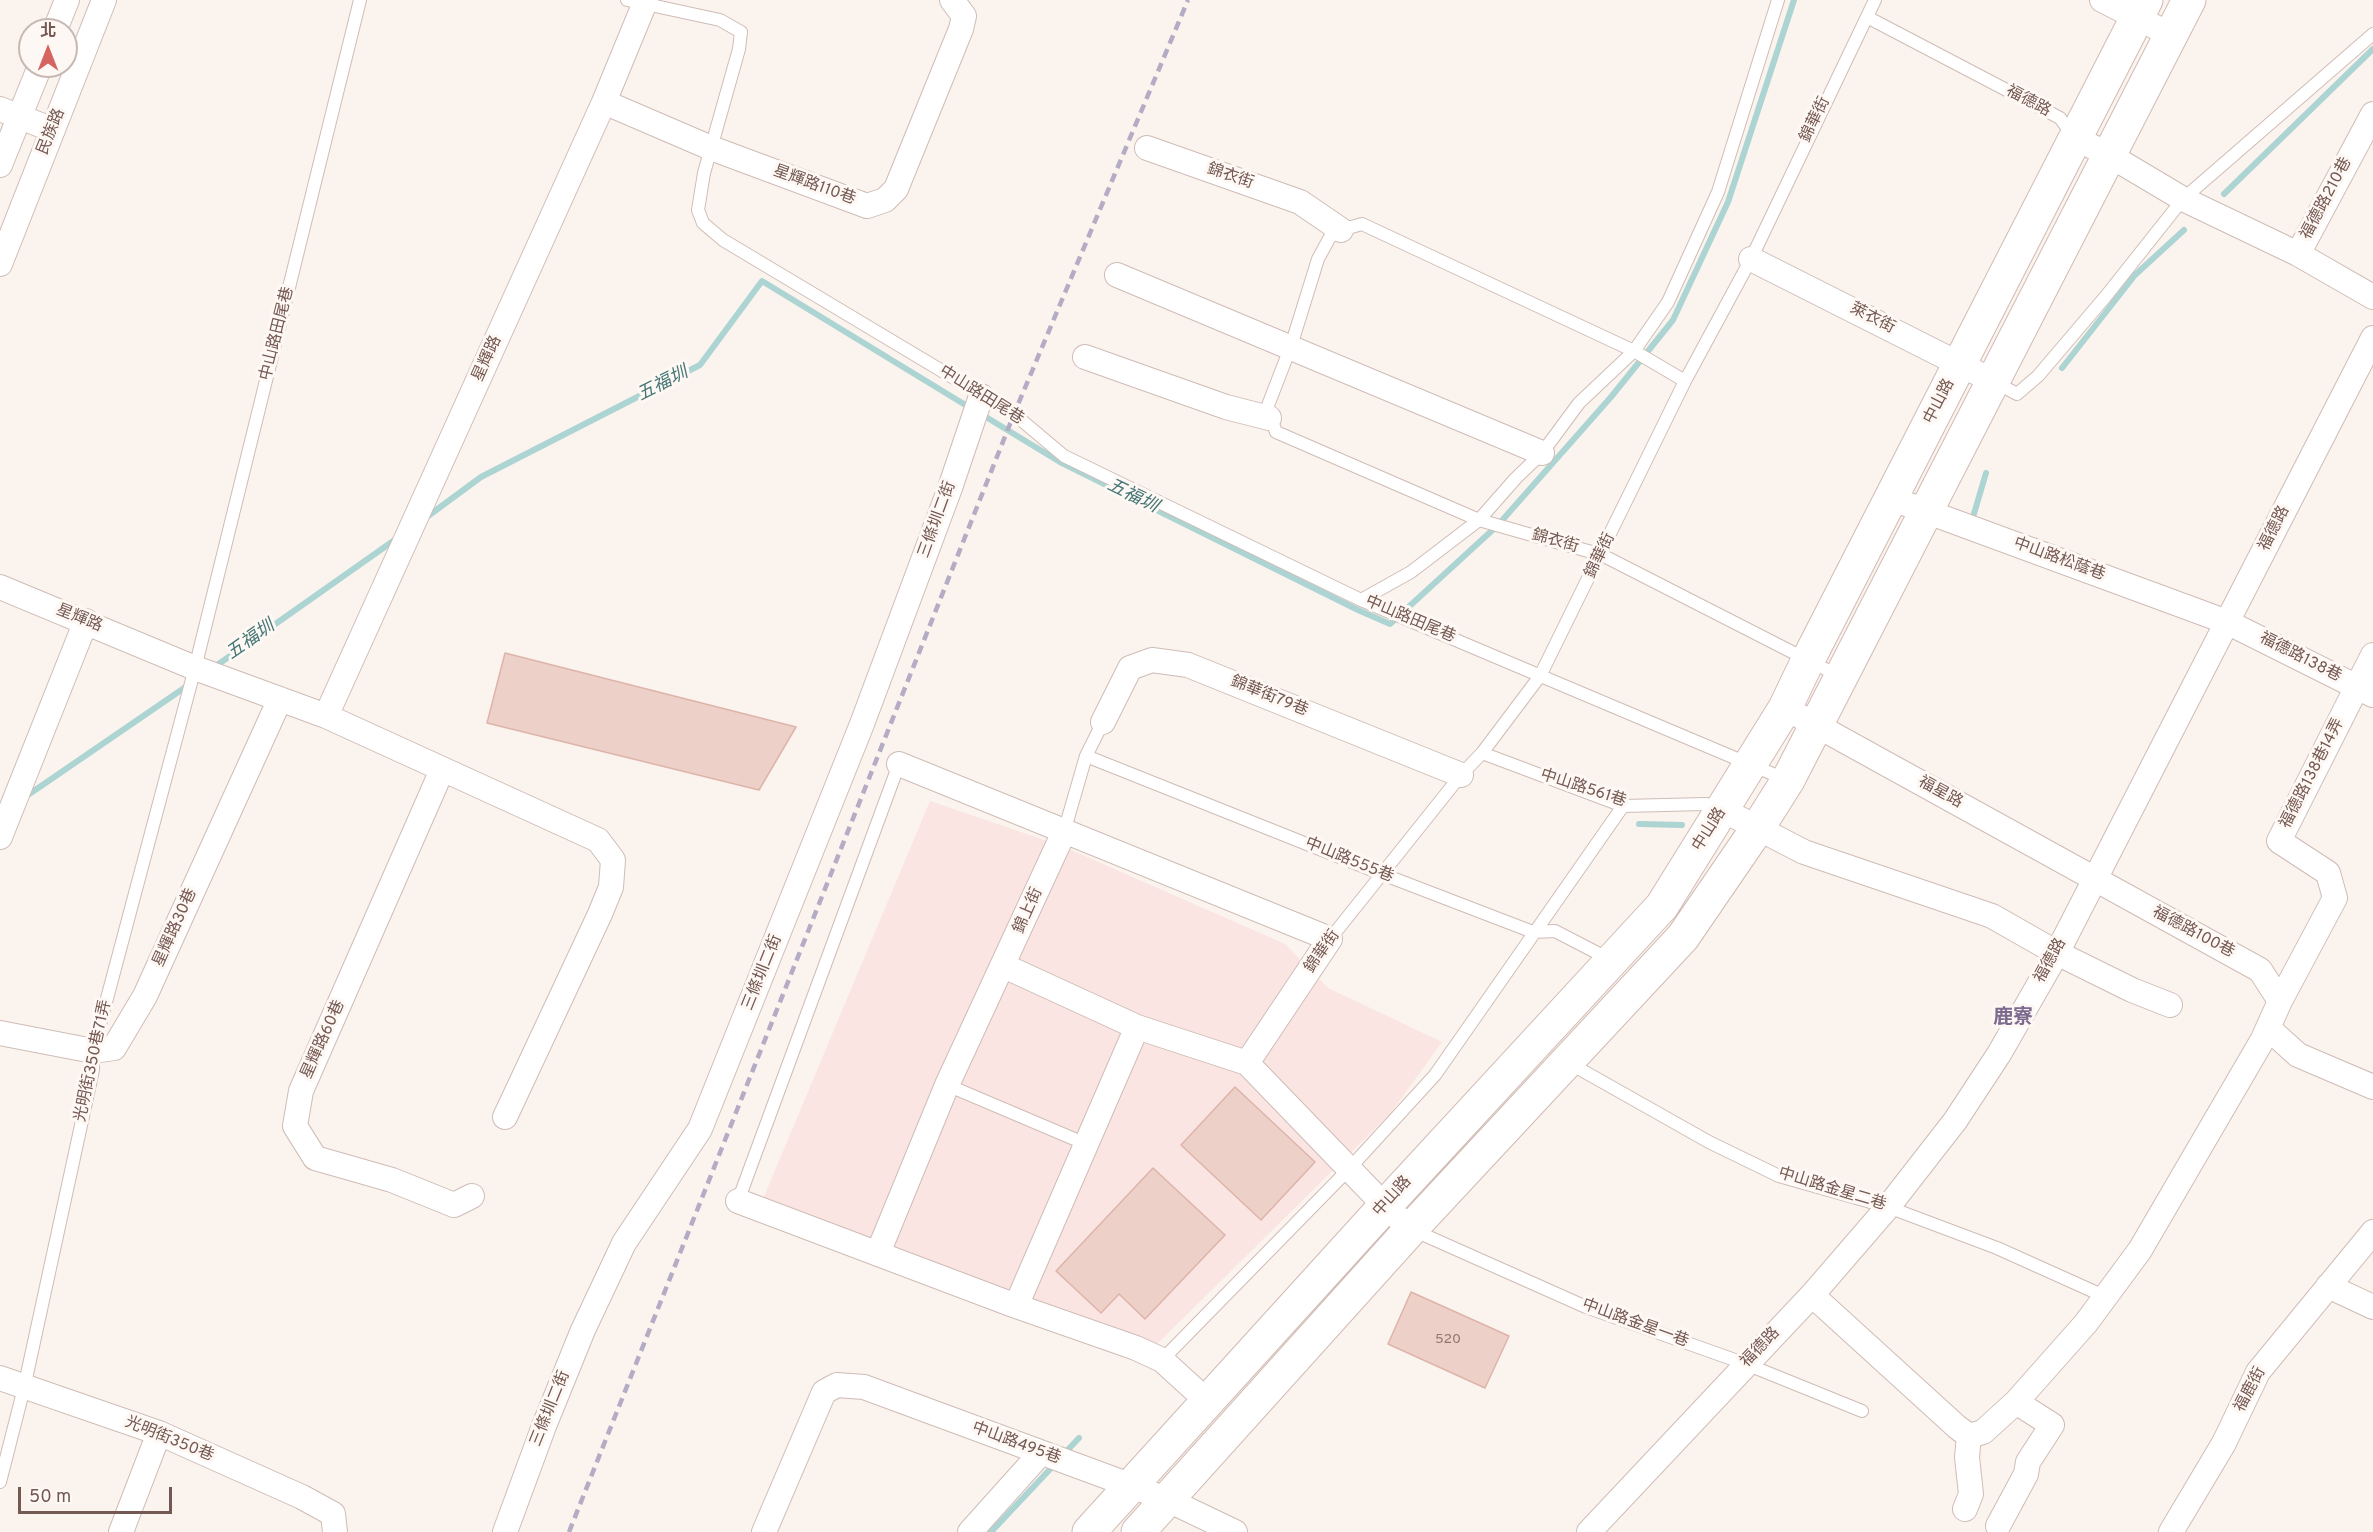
<!DOCTYPE html>
<html>
<head>
<meta charset="utf-8">
<style>
  body { margin:0 }
  #map { position:relative; width:2373px; height:1532px; overflow:hidden; background:#fbf3ed; font-family:Overpass,"Noto Sans TC",sans-serif }
  canvas { display:block }
  .north { position:absolute; left:18px; top:18px; width:60px; height:60px; box-sizing:border-box; background:#fef8f4; border:2px solid #c7b8b3; border-radius:50%; rotate:0deg; font-size:16px; font-weight:700; line-height:24px; text-align:center; color:#745852 }
  .north::after { content:''; display:block; margin:auto; width:21px; height:27px; background:#d66562; clip-path:polygon(50% 0,100% 100%,50% 72%,0 100%) }
  .scale { position:absolute; left:18px; top:1487px; width:154px; height:27px; box-sizing:border-box; border:3px solid #745852; border-top:0; padding-left:8px; font-size:18px; line-height:21px; white-space:nowrap; color:#745852; -webkit-text-stroke:4px #fef8f4; paint-order:stroke }
</style>
</head>
<body>
<div id="map">
<canvas width="2373" height="1532"></canvas>
<div class="north">北</div>
<div class="scale">50 m</div>
</div>
<script>
const context = document.querySelector('canvas').getContext('2d');
context.lineJoin = 'round';
function paint(path, color) { context.fillStyle = color; context.fill(path, 'evenodd'); }
const shape = rows => new Path2D(rows.map(r => 'M' + r).join(''));
function stroke(path, color, width, dash) { context.strokeStyle = color; context.lineWidth = width; context.lineCap = dash ? 'butt' : 'round'; context.setLineDash(dash || []); context.stroke(path); }
function write(font, color, halo, rows, align = 'center') {
  context.font = font + ' Overpass,"Noto Sans TC",sans-serif'; context.lineWidth = 6; context.setLineDash([]); context.textBaseline = 'middle'; context.strokeStyle = halo; context.fillStyle = color; for (const [text, x, y, turn = 0] of rows) {
    context.save(); context.translate(x, y); context.rotate((+turn || 0) * Math.PI / 180); context.textAlign = isNaN(turn) ? turn : align; if (halo) context.strokeText(text, 0, 0); context.fillText(text, 0, 0); context.restore();
  }
}
paint(shape([
  [930,801,1062,846,1285,944,1328,988,1442,1042,1390,1114,1156,1345,763,1199]
]), '#fae5e3');
stroke(shape([
  [2224,194,2373,49],
  [2062,368,2135,275,2184,230],
  [981,414,1060,462,1358,610,1390,624,1498,525,1611,397,1673,320,1728,202,1794,0],
  [1973,517,1986,473],
  [424,519,481,477,700,365,762,281,972,409],
  [213,668,396,539],
  [25,797,190,684],
  [1639,824,1682,825],
  [1063,1455,1079,1438],
  [991,1532,1054,1465]
]), '#abd4d2', 6);
const building = shape([
  [505,653,796,727,759,790,487,723,505,653],
  [1235,1087,1315,1162,1261,1220,1181,1145,1235,1087],
  [1153,1168,1225,1235,1145,1319,1119,1294,1101,1313,1056,1271,1153,1168],
  [1411,1292,1509,1336,1485,1388,1388,1344,1411,1292]
]);
paint(building, '#edd0c8');
stroke(building, '#deb4aa', 1.5);
const lane = shape([
  [627,0,720,20,741,32,739,49,704,173,698,210,703,223,723,240,1014,414,1064,456,1361,600,1787,780],
  [1867,17,2060,118,2074,137],
  [1685,381,1634,351,1362,224,1341,230,1330,237,1318,259,1291,346,1267,408,1276,432,1479,520,1602,555,1839,676],
  [1993,381,2017,394,2038,376,2106,296,2183,199,2373,34],
  [1361,600,1411,572,1479,520,1516,478,1542,453,1579,403,1634,351,1668,302,1718,192,1778,0],
  [1482,753,1623,806,1706,804,1719,808],
  [1086,756,1382,874,1533,932,1555,931,1609,959],
  [1064,832,1086,756,1103,722],
  [1330,939,1461,775,1482,753,1540,676,1685,381,1751,259,1875,0],
  [1569,1063,1709,1142,1779,1176,1888,1207,1997,1248,2106,1297],
  [947,1085,1086,1144],
  [738,1201,899,764],
  [1413,1230,1586,1307,1746,1364,1862,1411],
  [1162,1360,1349,1169,1435,1075,1623,806],
  [0,1482,24,1388,93,1070,93,1051,195,668,360,0]
]);
const street = shape([
  [2102,0,2171,35],
  [55,30,67,0],
  [604,102,711,148,867,206,885,200,896,189,961,29,964,16,952,0],
  [0,109,53,130],
  [2075,138,2109,155,2183,199,2298,254,2373,297],
  [1147,148,1300,202,1341,230],
  [0,165,40,66],
  [2298,254,2373,114],
  [1751,259,1993,381],
  [0,264,104,0],
  [1117,275,1542,453],
  [1085,357,1226,407,1269,418],
  [1890,498,2227,622,2373,695],
  [0,587,195,668,326,716,604,102,646,0],
  [1785,708,2260,970,2280,1001],
  [326,716,598,840,613,860,611,887,600,914,505,1117],
  [1103,722,1130,668,1152,660,1188,665,1461,775],
  [899,764,1330,939,1247,1063],
  [442,770,301,1091,295,1126,315,1158,392,1180,454,1205,472,1196],
  [1723,810,1804,852,1992,916,2057,953,2132,990,2170,1005],
  [0,837,86,621],
  [1004,966,1137,1027,1247,1063,1385,1206,1411,1229],
  [2268,1028,2298,1055,2373,1087],
  [0,1033,93,1051,114,1048,145,996,280,699],
  [738,1201,1016,1306,1136,1348,1162,1360,1208,1402],
  [878,1253,947,1085,1064,832],
  [2328,1286,2373,1307],
  [1812,1295,1957,1427,1969,1436,1983,1432,2016,1402,2086,1323,2140,1250,2263,1039,2280,1001,2335,898,2328,873,2279,841,2373,655],
  [1016,1306,1137,1027],
  [0,1378,159,1433,302,1497,333,1514,335,1532],
  [1965,1509,1971,1494,1967,1457,1969,1436],
  [1998,1526,2026,1474,2028,1462,2052,1425,2016,1402],
  [121,1532,159,1433],
  [505,1532,544,1426,583,1330,624,1243,700,1129,862,724,950,488,981,396],
  [764,1532,824,1392,837,1385,864,1387,1132,1486,1168,1500,1235,1532],
  [970,1532,1040,1454],
  [1589,1532,1812,1295,1888,1207,1955,1121,1999,1054,2057,953,2373,338],
  [2171,1532,2224,1443,2258,1372,2373,1232]
]);
const secondary = shape([
  [1089,1532,1385,1206,1662,906,1785,708,1808,660,2146,0],
  [1138,1532,1411,1229,1683,937,1759,826,1788,780,2189,0]
]);
stroke(lane, '#cfbcb6', 14);
stroke(street, '#cfbcb6', 26);
stroke(secondary, '#d1bbb4', 35);
stroke(lane, '#fff', 12);
stroke(street, '#fff', 24);
stroke(secondary, '#fff', 33);
stroke(shape([
  [569,1532,1014,414,1188,0]
]), '#b4abc5', 4.5, [9, 6]);
write('14px', '#927670', null, [
  ["520",1448,1340]
]);
write('16px', '#745852', '#fef8f4', [
  ["福德路",2028,102,28],
  ["錦華街",1816,120,-64],
  ["民族路",52,132,-68],
  ["錦衣街",1230,177,19],
  ["星輝路110巷",814,186,20],
  ["福德路210巷",2327,199,-62],
  ["萊衣街",1872,319,27],
  ["中山路田尾巷",278,334,-76],
  ["星輝路",488,359,-66],
  ["中山路田尾巷",981,396,32],
  ["中山路",1940,402,-63],
  ["三條圳二街",938,520,-70],
  ["福德路",2275,529,-63],
  ["錦衣街",1555,542,16],
  ["錦華街",1601,556,-64],
  ["中山路松蔭巷",2059,560,20],
  ["星輝路",79,619,22],
  ["中山路田尾巷",1410,620,23],
  ["福德路138巷",2300,658,27],
  ["錦華街79巷",1269,697,22],
  ["福德路138巷14弄",2313,774,-63],
  ["中山路561巷",1583,789,18],
  ["福星路",1940,793,29],
  ["中山路",1710,830,-58],
  ["中山路555巷",1349,861,22],
  ["錦上街",1029,911,-66],
  ["星輝路30巷",176,928,-66],
  ["福德路100巷",2193,933,28],
  ["錦華街",1323,952,-55],
  ["福德路",2051,961,-61],
  ["三條圳二街",763,973,-68],
  ["星輝路60巷",324,1040,-66],
  ["光明街350巷71弄",94,1061,-78],
  ["中山路金星二巷",1832,1190,17],
  ["中山路",1393,1197,-48],
  ["中山路金星一巷",1635,1324,20],
  ["福德路",1761,1348,-46],
  ["福鹿街",2251,1390,-62],
  ["三條圳二街",551,1409,-68],
  ["光明街350巷",169,1440,22],
  ["中山路495巷",1016,1444,20]
]);
write('italic 18px', '#467776', '#fef8f4', [
  ["五福圳",663,385,-27],
  ["五福圳",1132,497,26],
  ["五福圳",251,641,-35]
]);
write('bold 20px', '#7c6a8f', '#fef8f4', [
  ["鹿寮",2013,1019]
]);
</script>
</body>
</html>
